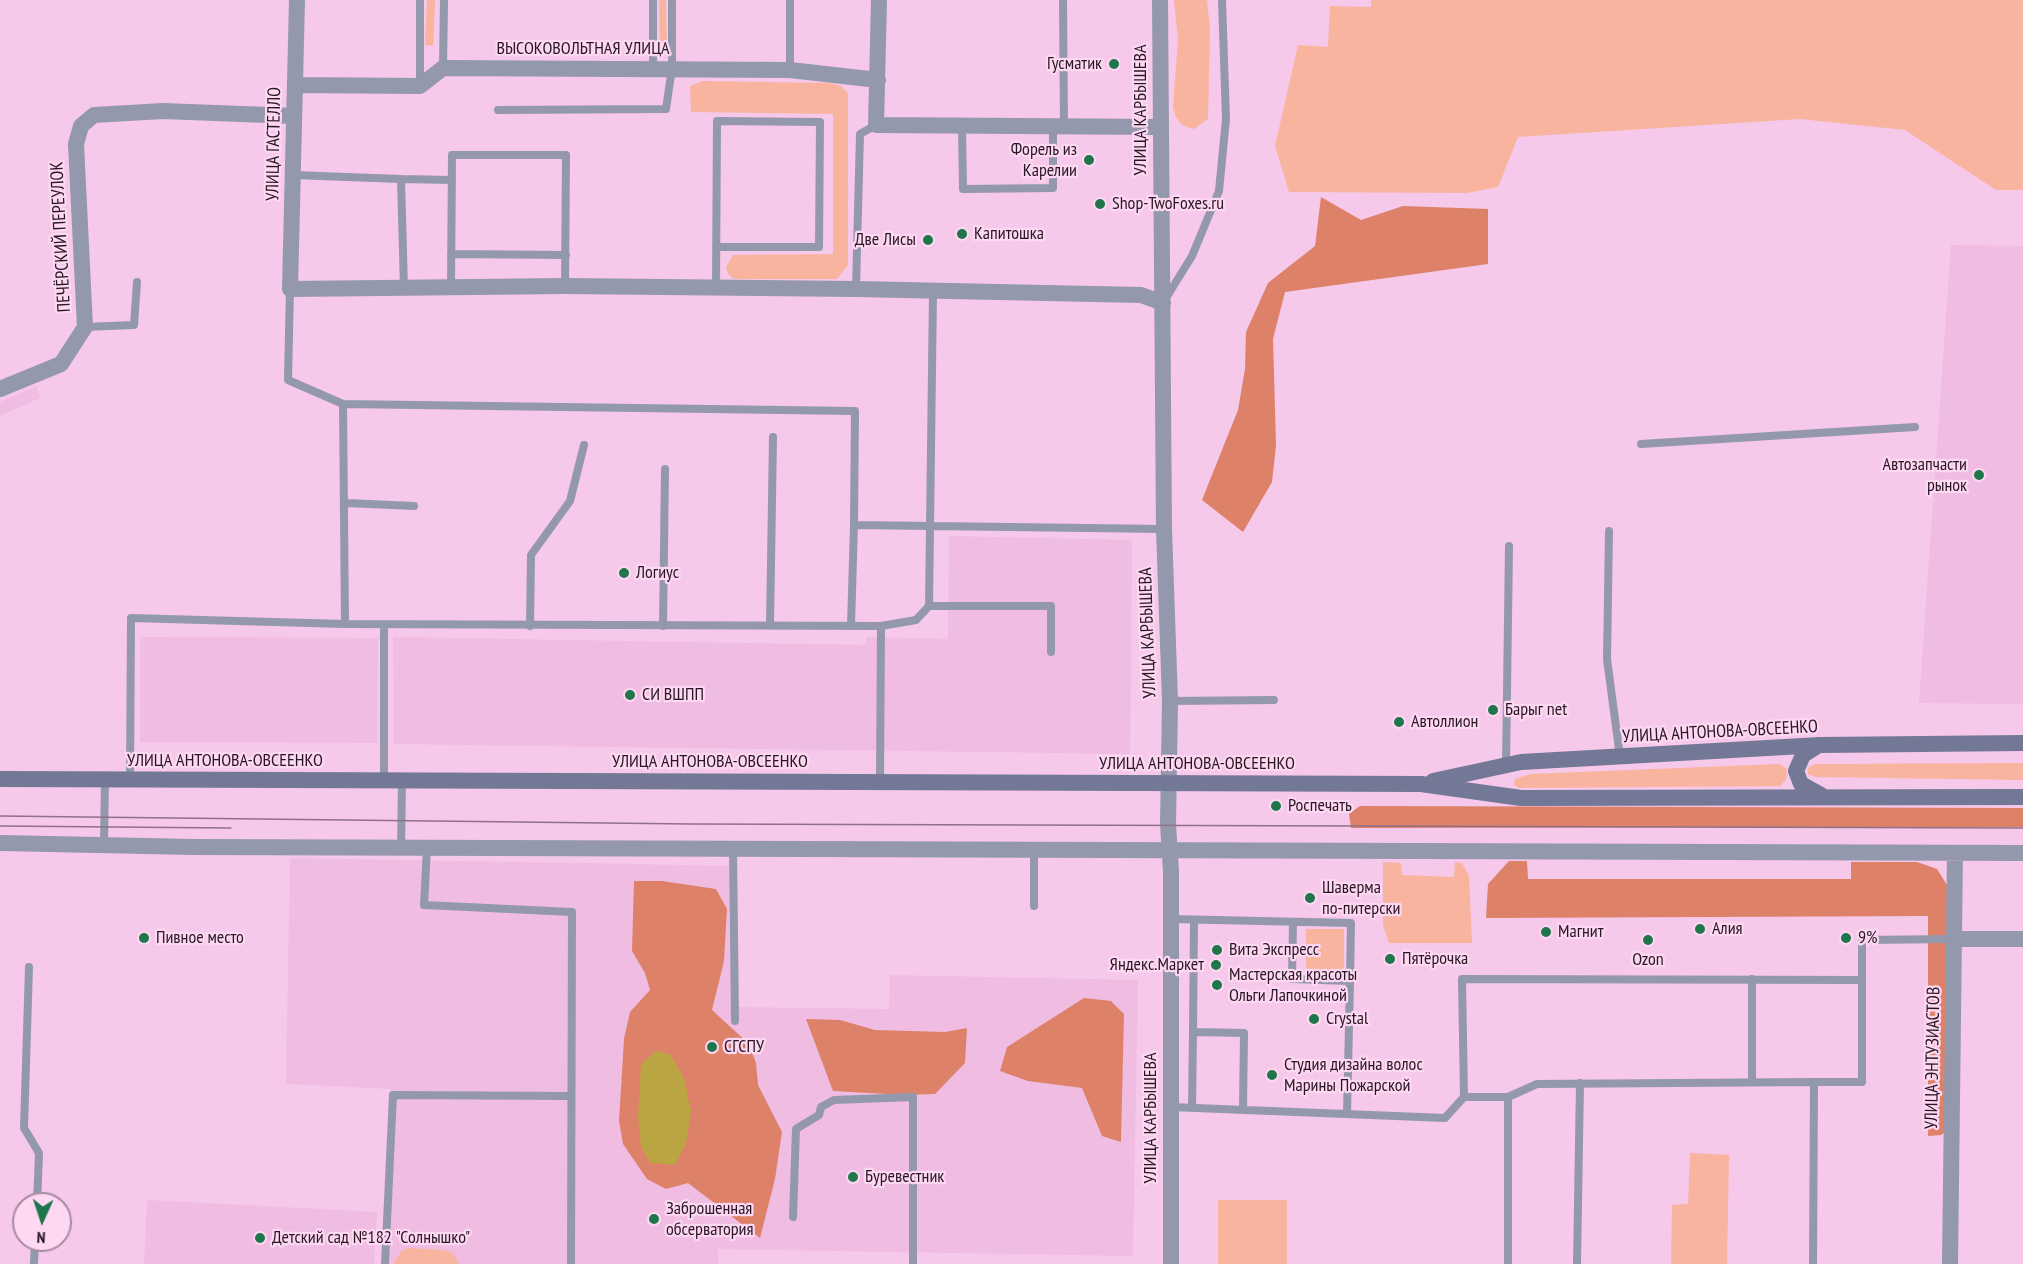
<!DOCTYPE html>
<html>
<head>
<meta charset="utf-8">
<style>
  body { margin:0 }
  #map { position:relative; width:2023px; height:1264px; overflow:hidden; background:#f6c8e9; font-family:"PT Sans Narrow",sans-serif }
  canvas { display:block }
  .north { position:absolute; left:12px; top:1192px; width:60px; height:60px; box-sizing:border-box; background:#fed8f3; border:2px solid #a88ba0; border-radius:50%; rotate:183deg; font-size:16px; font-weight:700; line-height:24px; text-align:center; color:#271723 }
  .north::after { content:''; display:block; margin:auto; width:21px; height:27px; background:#1f764a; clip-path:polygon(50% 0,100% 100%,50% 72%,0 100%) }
</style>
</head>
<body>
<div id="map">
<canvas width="2023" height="1264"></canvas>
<div class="north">N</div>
</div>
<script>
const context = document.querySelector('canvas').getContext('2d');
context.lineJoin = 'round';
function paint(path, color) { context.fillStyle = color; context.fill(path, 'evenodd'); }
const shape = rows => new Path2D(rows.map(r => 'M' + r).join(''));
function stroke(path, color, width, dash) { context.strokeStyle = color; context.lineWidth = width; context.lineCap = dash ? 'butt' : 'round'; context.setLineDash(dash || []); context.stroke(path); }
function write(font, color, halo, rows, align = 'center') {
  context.font = font + ' "PT Sans Narrow",sans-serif'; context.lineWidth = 4.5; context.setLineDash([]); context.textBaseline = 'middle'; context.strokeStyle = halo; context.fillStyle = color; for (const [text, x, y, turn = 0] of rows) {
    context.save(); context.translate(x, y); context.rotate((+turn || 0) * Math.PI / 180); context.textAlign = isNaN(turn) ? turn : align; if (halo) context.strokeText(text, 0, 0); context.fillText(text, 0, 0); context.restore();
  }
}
paint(shape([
  [1951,245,2023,246,2023,704,1919,703],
  [36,386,40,398,0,416,0,402],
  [949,536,1132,540,1130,754,394,744,393,637,866,645,866,637,948,639],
  [140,637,378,638,377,743,140,742],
  [290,858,737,866,735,1007,889,1009,890,975,1138,980,1133,1256,718,1249,718,1264,382,1264,391,1089,286,1084],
  [147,1200,377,1212,374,1264,144,1264]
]), '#f1bce2');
paint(shape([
  [427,0,435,0,433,46,425,45],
  [659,0,666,0,667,51,660,51],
  [1174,0,1207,0,1210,29,1208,119,1194,129,1182,125,1176,117,1173,107,1178,39],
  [1371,0,2023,0,2023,190,1996,190,1905,130,1800,119,1518,137,1498,187,1467,193,1289,192,1275,146,1298,45,1328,47,1330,6,1371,7],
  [703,81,830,83,841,86,848,93,848,265,837,279,734,279,728,274,726,267,733,255,833,254,833,114,691,112,690,86],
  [2023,763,2023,780,1816,777,1808,774,1808,768,1815,764],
  [1779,764,1787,769,1786,780,1780,786,1519,788,1514,785,1515,779,1530,774],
  [1383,862,1401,863,1402,875,1454,877,1455,862,1462,863,1469,876,1472,943,1389,943,1383,925],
  [1306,929,1344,929,1344,971,1306,971],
  [1690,1153,1729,1155,1727,1264,1671,1264,1672,1205,1688,1204],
  [1287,1200,1287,1264,1218,1264,1218,1200],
  [410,1248,443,1250,453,1253,459,1264,393,1264,402,1250]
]), '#f9b4a0');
paint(shape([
  [1321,197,1361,220,1403,206,1488,209,1488,264,1285,292,1273,339,1276,445,1272,482,1243,532,1202,500,1238,410,1245,369,1246,332,1268,283,1315,246],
  [1360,806,2023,808,2023,827,1351,828,1349,814],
  [1509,861,1527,861,1528,879,1851,879,1851,862,1917,862,1937,869,1947,885,1946,1131,1941,1135,1928,1136,1928,916,1486,918,1488,884],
  [634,881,662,881,716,889,727,909,724,961,712,1010,749,1044,756,1063,758,1085,782,1132,775,1179,760,1238,688,1183,666,1189,647,1179,623,1144,619,1121,624,1039,630,1012,650,990,645,973,632,951],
  [1084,998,1111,1001,1124,1014,1121,1142,1102,1136,1082,1088,1028,1081,1000,1071,1007,1047],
  [806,1019,840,1020,875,1030,945,1032,967,1028,965,1063,935,1094,904,1095,833,1091]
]), '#dd8168');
paint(shape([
  [656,1051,670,1054,684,1078,691,1111,686,1144,675,1165,650,1163,641,1147,638,1117,641,1064]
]), '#bba542');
stroke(shape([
  [790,0,790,70],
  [1063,0,1064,127],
  [443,68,444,0],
  [653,69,653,0],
  [420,86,420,0],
  [498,110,666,109,672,68,672,0],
  [962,126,963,189,1053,188,1053,127],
  [293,175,401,179,404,288],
  [401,179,452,180],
  [451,254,566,255],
  [716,287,717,121,820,122,819,247,716,247],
  [451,288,452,155,566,155,565,286],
  [290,289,288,380,343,404,345,624,881,626,880,782],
  [856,289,860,134,876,125],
  [1166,298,1192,256,1219,191,1226,119,1222,0],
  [85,327,134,325,137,282],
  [343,404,855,411,854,525,1164,529],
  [1641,444,1915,427],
  [346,503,414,506],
  [1609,531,1607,659,1620,757],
  [929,606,1051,606,1051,652],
  [384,625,384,781],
  [770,625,773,437],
  [530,626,531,555,570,501,584,445],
  [663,626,665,469],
  [851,626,854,525],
  [881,626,916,620,929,606,933,291],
  [1170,701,1274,700],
  [1506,765,1509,546],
  [130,780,131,618,345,624],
  [104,846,105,779],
  [401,848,402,782],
  [427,848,424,905,572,912,571,1264],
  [733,848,735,1021],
  [1034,906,1034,849],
  [1171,919,1351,923,1350,981,1292,979,1293,922],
  [29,967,24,1128,39,1153,37,1204],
  [1193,1032,1194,920],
  [1752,1082,1752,979],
  [1508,1097,1537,1084,1814,1082],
  [1171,1107,1445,1118,1464,1097],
  [1192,1108,1193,1032,1244,1033,1243,1109],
  [1347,1114,1350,981],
  [793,1217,796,1129,819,1115,821,1107,834,1100,913,1097,913,1264],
  [34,1264,35,1240],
  [385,1264,393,1095,571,1096],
  [1508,1264,1508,1097,1464,1097,1462,979,1862,980],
  [1577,1264,1580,1083],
  [1813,1264,1814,1082,1862,1082,1862,940,1954,939]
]), '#9398ac', 8);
stroke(shape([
  [297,0,290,289,565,286,856,289,1141,295,1163,303],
  [879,0,876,125,1160,127],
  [1160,0,1164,529,1170,701,1168,824,1171,872,1171,1264],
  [295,85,420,86,443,68,790,70,878,80],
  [0,389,61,364,85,327,76,144,81,126,94,115,163,111,294,116],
  [0,843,194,847,2023,853],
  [1954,939,2023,939],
  [1950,1264,1955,853]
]), '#9398ac', 16);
stroke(shape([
  [1819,745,1803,755,1796,771,1801,784,1821,795],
  [0,779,1421,784,1521,798,2023,797],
  [1433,781,1521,762,1820,745,2023,743]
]), '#737896', 16);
stroke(shape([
  [0,816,691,824,2023,828],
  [0,826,231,828]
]), '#907187', 1.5);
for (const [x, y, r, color] of [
  [1114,64,6,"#1f764a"],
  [1089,160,6,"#1f764a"],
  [1100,204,6,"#1f764a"],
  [962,234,6,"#1f764a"],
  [928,240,6,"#1f764a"],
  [1979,475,6,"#1f764a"],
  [624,573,6,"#1f764a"],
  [630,695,6,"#1f764a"],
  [1493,710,6,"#1f764a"],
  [1399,722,6,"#1f764a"],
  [1276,806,6,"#1f764a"],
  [1310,898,6,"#1f764a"],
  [1700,929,6,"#1f764a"],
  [1546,932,6,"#1f764a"],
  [144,938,6,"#1f764a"],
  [1846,938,6,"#1f764a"],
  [1648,940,6,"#1f764a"],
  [1217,950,6,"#1f764a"],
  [1390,959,6,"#1f764a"],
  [1216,965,6,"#1f764a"],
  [1217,985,6,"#1f764a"],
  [1314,1019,6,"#1f764a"],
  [712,1047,6,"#1f764a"],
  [1272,1075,6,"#1f764a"],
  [853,1177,6,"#1f764a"],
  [654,1219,6,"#1f764a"],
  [260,1238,6,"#1f764a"]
]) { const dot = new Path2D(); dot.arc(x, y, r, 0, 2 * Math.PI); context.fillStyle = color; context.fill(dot); stroke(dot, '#fed8f3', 2); }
write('18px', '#271723', '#fed8f3', [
  ["ВЫСОКОВОЛЬТНАЯ УЛИЦА",583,49],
  ["УЛИЦА КАРБЫШЕВА",1141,110,-90],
  ["УЛИЦА ГАСТЕЛЛО",274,144,-89],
  ["ПЕЧЁРСКИЙ ПЕРЕУЛОК",61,237,-93],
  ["УЛИЦА КАРБЫШЕВА",1148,633,-92],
  ["УЛИЦА АНТОНОВА-ОВСЕЕНКО",1720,732,-3],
  ["УЛИЦА АНТОНОВА-ОВСЕЕНКО",225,761],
  ["УЛИЦА АНТОНОВА-ОВСЕЕНКО",710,762],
  ["УЛИЦА АНТОНОВА-ОВСЕЕНКО",1197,764],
  ["УЛИЦА ЭНТУЗИАСТОВ",1933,1058,-89],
  ["УЛИЦА КАРБЫШЕВА",1151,1118,-90]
]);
write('18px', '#271723', '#fed8f3', [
  ["Гусматик",1102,64,"right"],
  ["Форель из",1077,150,"right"],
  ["Карелии",1077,171,"right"],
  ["Shop-TwoFoxes.ru",1112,204],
  ["Капитошка",974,234],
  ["Две Лисы",916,240,"right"],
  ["Автозапчасти",1967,465,"right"],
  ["рынок",1967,486,"right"],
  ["Логиус",636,573],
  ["СИ ВШПП",642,695],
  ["Барыг net",1505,710],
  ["Автоллион",1411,722],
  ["Роспечать",1288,806],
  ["Шаверма",1322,888],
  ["по-питерски",1322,909],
  ["Алия",1712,929],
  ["Магнит",1558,932],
  ["Пивное место",156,938],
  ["9%",1858,938],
  ["Вита Экспресс",1229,950],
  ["Пятёрочка",1402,959],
  ["Ozon",1648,960,"center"],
  ["Яндекс.Маркет",1204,965,"right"],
  ["Мастерская красоты",1229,975],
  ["Ольги Лапочкиной",1229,996],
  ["Crystal",1326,1019],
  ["СГСПУ",724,1047],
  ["Студия дизайна волос",1284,1065],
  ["Марины Пожарской",1284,1086],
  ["Буревестник",865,1177],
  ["Заброшенная",666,1209],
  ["обсерватория",666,1230],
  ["Детский сад №182 \"Солнышко\"",272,1238]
], 'left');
</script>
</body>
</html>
